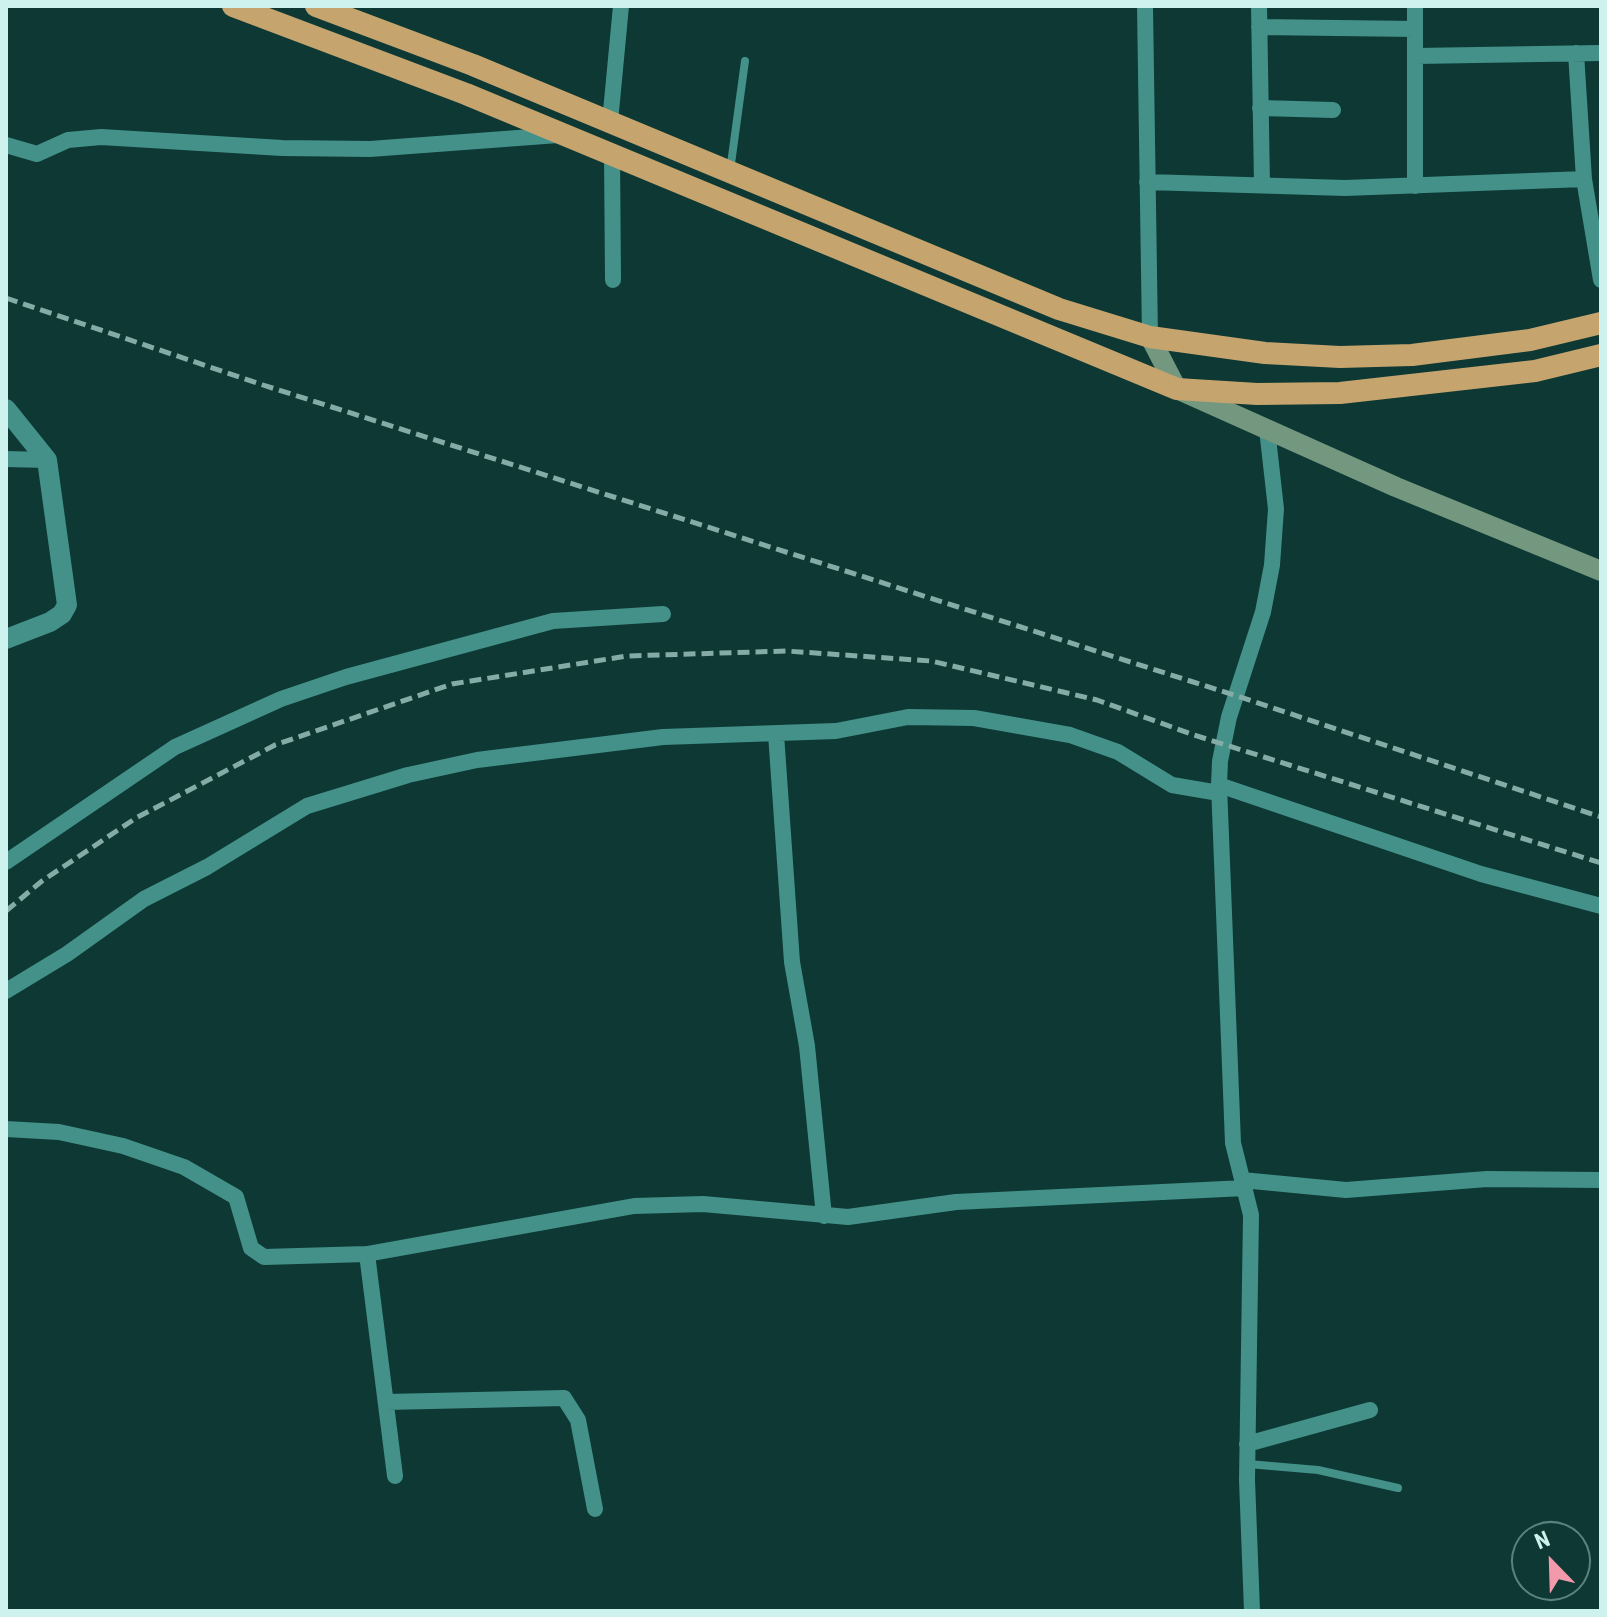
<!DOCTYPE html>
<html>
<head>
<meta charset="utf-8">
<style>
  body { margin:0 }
  #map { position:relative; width:1607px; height:1617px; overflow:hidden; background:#0d3834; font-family:"Roboto Condensed",sans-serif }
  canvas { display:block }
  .frame { position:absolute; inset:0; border:8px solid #cef2ed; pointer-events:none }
  .north { position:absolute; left:1511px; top:1521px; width:80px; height:80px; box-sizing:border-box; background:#0d3834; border:2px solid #5a827e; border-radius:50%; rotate:337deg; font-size:22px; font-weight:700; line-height:32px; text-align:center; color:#cef2ed }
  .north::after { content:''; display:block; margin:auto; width:28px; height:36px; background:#f29aac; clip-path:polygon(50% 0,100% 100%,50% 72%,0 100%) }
</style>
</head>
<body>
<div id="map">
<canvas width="1607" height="1617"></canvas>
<div class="frame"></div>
<div class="north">N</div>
</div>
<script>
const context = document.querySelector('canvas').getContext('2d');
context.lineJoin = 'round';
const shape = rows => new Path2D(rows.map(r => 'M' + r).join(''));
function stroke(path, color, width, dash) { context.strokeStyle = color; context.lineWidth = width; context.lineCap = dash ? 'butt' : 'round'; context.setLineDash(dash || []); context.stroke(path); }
stroke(shape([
  [730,171,745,61],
  [1248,1464,1318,1470,1398,1488]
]), '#439189', 8);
stroke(shape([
  [1145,6,1150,337],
  [1259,6,1262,185],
  [1259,27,1415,29],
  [1576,53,1584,179,1601,280],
  [1415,56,1601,53],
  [1260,108,1333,110],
  [610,122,621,6],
  [6,145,37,154,68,140,101,137,282,148,370,149,558,135],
  [612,155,613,280],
  [1147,182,1345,188,1584,179],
  [1415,186,1415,6],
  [6,459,47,460],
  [776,734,792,962,807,1046,824,1216],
  [1219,785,1481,874,1601,906],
  [6,862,175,747,281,699,346,677,553,621,663,614],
  [6,991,67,954,144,899,207,867,307,806,408,775,477,760,663,737,836,731,908,717,974,718,1070,735,1118,752,1172,785,1219,793],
  [6,1129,59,1132,123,1146,184,1167,236,1197,251,1248,264,1257,367,1254,634,1206,703,1204,848,1217,956,1202,1245,1188],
  [1242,1180,1346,1190,1487,1179,1601,1180],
  [367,1254,395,1476],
  [386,1402,564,1398,578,1420,595,1509],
  [1247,1444,1370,1410],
  [1252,1611,1247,1480,1251,1215,1233,1143,1219,785,1220,761,1229,717,1263,612,1272,565,1276,509,1267,429]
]), '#439189', 16);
stroke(shape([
  [6,409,47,460,67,605,62,614,50,622,6,639]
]), '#439189', 20);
stroke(shape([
  [1150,337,1177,389,1396,487,1601,571]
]), '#74987f', 20);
stroke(shape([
  [233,6,466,94,1177,389,1257,394,1340,393,1535,371,1601,355],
  [316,6,473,65,1059,309,1150,337,1265,353,1340,357,1412,355,1530,340,1601,323]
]), '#c6a46e', 22);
stroke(shape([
  [6,298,263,385,1237,696,1601,817],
  [6,911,42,881,136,818,275,745,452,684,627,656,786,651,931,661,1097,700,1194,735,1601,863]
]), '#84aba6', 5, [12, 6]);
</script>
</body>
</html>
